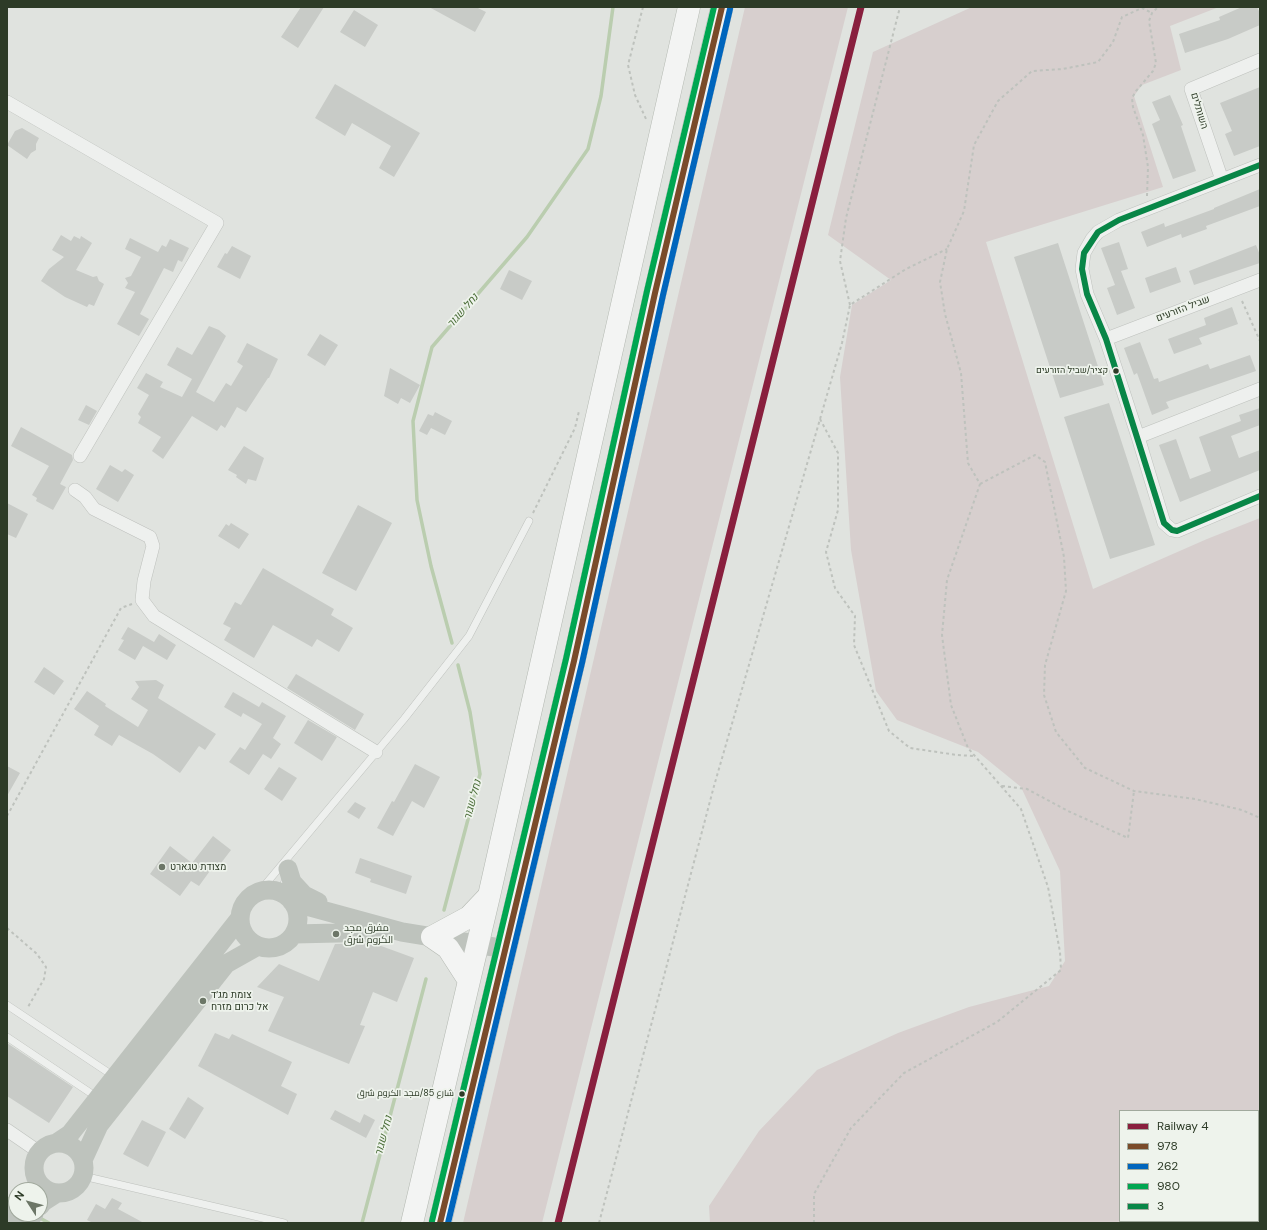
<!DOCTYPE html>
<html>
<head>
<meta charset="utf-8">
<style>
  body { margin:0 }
  #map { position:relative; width:1267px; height:1230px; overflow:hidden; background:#e0e3df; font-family:"DM Sans",sans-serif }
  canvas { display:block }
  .frame { position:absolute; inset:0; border:8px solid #2d3b27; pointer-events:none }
  .legend { position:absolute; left:1119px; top:1110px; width:140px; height:112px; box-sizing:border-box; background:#eef3ec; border:1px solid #a1a99d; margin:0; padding:5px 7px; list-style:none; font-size:12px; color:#2d3b27 }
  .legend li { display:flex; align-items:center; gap:8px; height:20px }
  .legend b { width:20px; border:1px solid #a1a99d }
  .north { position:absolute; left:8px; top:1182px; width:40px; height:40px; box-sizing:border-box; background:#eef3ec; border:1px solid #a1a99d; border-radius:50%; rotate:306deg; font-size:11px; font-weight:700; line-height:16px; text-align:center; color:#2d3b27 }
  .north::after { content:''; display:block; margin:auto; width:14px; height:18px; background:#6c7667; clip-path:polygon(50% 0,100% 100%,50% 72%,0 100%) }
</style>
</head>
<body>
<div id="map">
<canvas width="1267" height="1230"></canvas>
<div class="frame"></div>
<ul class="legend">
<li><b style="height:5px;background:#891f3e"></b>Railway 4</li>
<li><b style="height:5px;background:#7a4b2a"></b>978</li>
<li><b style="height:5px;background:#0065bd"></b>262</li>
<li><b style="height:5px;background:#00a651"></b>980</li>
<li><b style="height:5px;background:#088647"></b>3</li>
</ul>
<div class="north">N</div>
</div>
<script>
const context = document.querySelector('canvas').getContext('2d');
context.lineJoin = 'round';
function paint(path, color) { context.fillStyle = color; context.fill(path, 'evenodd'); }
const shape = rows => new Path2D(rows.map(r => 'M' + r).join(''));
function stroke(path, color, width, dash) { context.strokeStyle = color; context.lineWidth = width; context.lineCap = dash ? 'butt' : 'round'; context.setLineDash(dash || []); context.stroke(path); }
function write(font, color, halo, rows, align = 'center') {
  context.font = font + ' "DM Sans",Cairo,Heebo,sans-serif'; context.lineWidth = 3.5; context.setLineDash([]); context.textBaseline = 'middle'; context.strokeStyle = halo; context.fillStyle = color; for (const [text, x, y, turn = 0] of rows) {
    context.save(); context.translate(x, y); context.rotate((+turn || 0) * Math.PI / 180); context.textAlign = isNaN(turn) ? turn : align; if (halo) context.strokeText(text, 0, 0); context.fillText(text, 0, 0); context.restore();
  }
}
paint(shape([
  [745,7,848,7,542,1223,463,1223],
  [972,7,1219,7,1170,26,1181,70,1142,85,1134,96,1163,187,986,242,1093,589,1207,539,1260,518,1260,1223,710,1223,709,1206,759,1131,817,1070,898,1033,969,1007,1049,986,1065,961,1060,871,1021,787,978,752,897,720,876,691,851,550,840,377,852,305,891,280,828,235,873,52],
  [1120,1111,1258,1111,1258,1221,1120,1221]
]), '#d7cfce');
stroke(shape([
  [452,643,431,566,417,500,413,421,432,347,527,237,588,149,601,96,613,7],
  [444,910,480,774,470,712,458,665],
  [7,1198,16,1203],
  [38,1217,49,1223],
  [362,1223,426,979]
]), '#bacdaf', 3.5);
paint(shape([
  [301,7,324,7,298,48,281,37],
  [429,7,476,7,486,12,475,32],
  [1242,7,1257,7,1260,13,1260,25,1228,39,1185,53,1179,34,1220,20,1219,17],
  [354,10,378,25,365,47,340,32],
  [335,84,420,133,394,177,379,168,391,146,352,123,345,136,315,118],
  [1260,87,1260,146,1234,156,1225,134,1232,131,1220,103],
  [1170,95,1183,125,1181,126,1196,171,1173,179,1152,124,1160,120,1152,102],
  [22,128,39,138,36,144,36,150,31,153,27,159,7,145,15,131],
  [1260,189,1260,206,1206,226,1207,229,1182,238,1181,234,1147,247,1141,232,1164,223,1165,227,1214,209,1214,208],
  [61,235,71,241,74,236,80,239,81,236,92,243,76,270,93,277,97,276,99,281,104,284,94,306,89,304,87,307,65,297,41,281,49,269,64,257,52,250],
  [130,238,158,252,162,245,166,247,170,239,189,248,182,262,178,260,173,272,164,268,140,314,149,319,139,336,117,324,135,292,125,288,128,283,125,278,131,276,141,257,125,249],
  [1119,242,1128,269,1121,271,1135,308,1117,315,1107,288,1115,285,1101,248],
  [1058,243,1104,385,1060,398,1014,257],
  [1256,245,1260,255,1260,263,1194,285,1189,271],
  [232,246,251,256,240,279,217,267,225,253,227,254],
  [1176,267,1181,282,1150,293,1145,278],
  [509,270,532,281,522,300,500,289],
  [1232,307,1238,324,1199,338,1202,344,1174,354,1168,339,1206,325,1204,318],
  [209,326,219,330,226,336,196,392,214,402,226,383,231,386,243,366,237,362,247,343,278,359,269,378,268,378,246,412,237,407,225,428,221,425,217,431,192,416,163,459,152,451,161,437,138,423,141,417,138,414,149,395,137,388,146,373,163,382,160,387,182,397,192,379,167,365,177,347,192,355],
  [320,334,338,345,325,366,307,355],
  [1140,342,1154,379,1158,378,1159,382,1208,364,1210,369,1250,355,1256,371,1166,402,1169,408,1152,415,1137,373,1134,375,1124,348],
  [390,368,420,385,410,403,401,398,398,404,384,396],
  [1109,403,1155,545,1110,559,1064,417],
  [86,405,97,411,89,425,78,420],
  [1260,408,1260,425,1231,436,1239,458,1260,450,1260,470,1180,502,1159,445,1176,439,1190,479,1211,471,1199,437,1241,421,1239,415],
  [435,412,452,421,445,435,431,428,427,435,419,431,428,414,433,416],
  [21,427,72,455,73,460,60,484,66,487,53,510,36,501,37,498,32,495,49,466,11,446],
  [244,446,264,458,256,481,248,479,246,484,236,477,237,475,228,470],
  [110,465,122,472,125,469,134,475,118,502,96,489],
  [7,503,28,514,16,538,7,534],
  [358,505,392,523,356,591,322,573],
  [231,523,249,534,239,549,218,536,226,524,229,526],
  [263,568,334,609,331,615,353,628,339,652,317,639,312,647,273,625,254,658,224,640,231,628,223,624,235,602,241,605],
  [128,627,154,642,159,634,176,645,167,660,143,646,135,660,118,650,124,640,121,639],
  [44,667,64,681,54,695,34,682],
  [296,674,364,714,355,730,287,688],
  [156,680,164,685,158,698,216,734,205,750,199,746,180,773,153,754,119,735,112,746,94,735,99,726,74,709,87,691,106,704,105,706,138,727,148,710,131,699,139,687,135,681],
  [233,692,259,707,262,702,286,716,273,738,281,744,271,759,263,754,249,775,229,762,240,747,245,750,262,724,243,713,241,717,224,707],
  [308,720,337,737,322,761,294,743],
  [415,764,440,777,424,808,412,801,393,836,377,828,392,801,394,802],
  [7,766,20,773,7,796],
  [279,767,297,778,282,801,264,789],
  [355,802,366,808,359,819,347,812],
  [213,836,231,850,215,871,212,868,199,886,191,881,180,896,150,874,170,846,192,863],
  [360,858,412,876,406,894,370,882,371,879,355,873],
  [373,943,414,958,397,1002,373,992,360,1025,365,1026,349,1064,268,1031,284,997,257,987,279,964,319,981,335,944],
  [215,1033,229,1039,232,1034,292,1062,281,1086,297,1094,288,1115,198,1066],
  [7,1043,73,1087,49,1123,7,1096],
  [188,1097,204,1108,185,1139,169,1129],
  [335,1110,360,1123,364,1114,375,1120,366,1138,330,1119],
  [142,1120,166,1132,148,1167,123,1154],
  [112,1198,122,1203,118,1209,144,1223,93,1223,87,1220,96,1204,105,1209]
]), '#c8cbc7');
const lane = shape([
  [259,892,404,719,469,636,529,521],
  [281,893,286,878],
  [7,1005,115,1077],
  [7,1037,98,1098],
  [83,1176,284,1223]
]);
const street = shape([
  [7,102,217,223,80,456],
  [1260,165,1119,220,1098,232,1092,239,1084,253,1082,269,1087,294,1106,339,1138,437,1164,523,1172,530,1177,531,1260,496],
  [1222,180,1191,89,1260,60],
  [1106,339,1260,280],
  [1138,437,1260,389],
  [75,490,85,497,94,509,150,537,153,546,144,581,142,600,154,616,376,752],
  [7,1130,39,1152]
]);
const highway = shape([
  [432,937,469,917,488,897],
  [432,937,448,948,468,979],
  [412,1223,489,896,689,7],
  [440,1223,574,661,655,293,722,7]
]);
stroke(lane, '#bec1bd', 8);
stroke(street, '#bec1bd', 14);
stroke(highway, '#b3b8b1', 23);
stroke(shape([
  [643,7,628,65,635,95,646,119],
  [1147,196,1148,167,1143,135,1133,107,1132,98,1136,91,1153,71,1156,63,1149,21,1152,13,1158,7],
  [1242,301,1260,341],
  [850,305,840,261,846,218,900,7],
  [820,419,838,453,838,510,826,552,835,588,855,616,854,645,889,731,910,748,957,755,975,756],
  [980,484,1035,455,1045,462,1064,557,1066,591,1045,665,1044,695,1056,732,1085,768,1134,791,1195,799,1242,810,1260,818],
  [533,513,575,428,579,411],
  [1002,786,1027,789,1068,811,1128,838,1134,791],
  [7,816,121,608,132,604],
  [7,928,37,954,46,967,44,979,28,1007],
  [599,1223,714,786,842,343,850,305,906,269,947,249],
  [814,1223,814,1194,851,1128,904,1073,997,1022,1061,970,1060,952,1048,887,1021,809,968,748,951,705,942,635,947,580,980,484,968,463,961,373,945,314,940,282,947,249,964,211,974,145,998,101,1032,71,1063,69,1098,62,1113,42,1122,17,1142,8,1152,13]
]), '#bec2bd', 2, [3, 3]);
stroke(lane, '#eef0ee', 7);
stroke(street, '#eef0ee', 13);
stroke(shape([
  [288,869,292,882,304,895,318,902],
  '240 919a29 29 0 1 1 58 0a29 29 0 1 1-58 0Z',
  [292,902,402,932,506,949],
  [294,934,381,932],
  [58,1142,70,1134,240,918],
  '34 1168a25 25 0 1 1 50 0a25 25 0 1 1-50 0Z',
  [83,1160,99,1125,226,964,258,946],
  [40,1206,43,1202,57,1193],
  [7,1222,16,1210],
  [27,1223,34,1214]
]), '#bec3bd', 19);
stroke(highway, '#f3f4f3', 22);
stroke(shape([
  [440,1223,574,661,655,293,722,7]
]), '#7a4b2a', 6);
stroke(shape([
  [448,1223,582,663,663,295,730,9]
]), '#0065bd', 6);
stroke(shape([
  [432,1221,566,659,647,291,714,7]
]), '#00a651', 6);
stroke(shape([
  [1260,165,1119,220,1098,232,1084,253,1082,269,1087,294,1106,339,1164,523,1172,530,1177,531,1260,496]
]), '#088647', 6);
stroke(shape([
  [558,1223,861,7]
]), '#891f3e', 7);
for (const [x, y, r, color] of [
  [1116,371,3.5,"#2d3b27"],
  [162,867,4,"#6c7667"],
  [336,934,4,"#6c7667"],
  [203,1001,4,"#6c7667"],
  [462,1094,3.5,"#2d3b27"]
]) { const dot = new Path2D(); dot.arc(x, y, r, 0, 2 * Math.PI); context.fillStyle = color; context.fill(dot); stroke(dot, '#eef3ec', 1.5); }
write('9px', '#2d3b27', '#eef3ec', [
  ["קציר/שביל הזורעים",1108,371],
  ["شارع 85/مجد الكروم شرق",454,1094]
], 'right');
write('10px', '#2d3b27', '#eef3ec', [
  ["השותלים",1199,111,73],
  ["שביל הזורעים",1183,309,-21]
]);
write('10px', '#2d3b27', '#eef3ec', [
  ["מצודת טגארט",170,867],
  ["مفرق مجد",344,928],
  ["الكروم شرق",344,940],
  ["צומת מג׳ד",211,995],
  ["אל כרום מזרח",211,1007]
], 'left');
write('italic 11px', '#486b35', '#eef3ec', [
  ["נחל שגור",463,311,-49],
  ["נחל שגור",473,800,-75],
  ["נחל שגור",384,1136,-75]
]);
</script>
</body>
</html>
